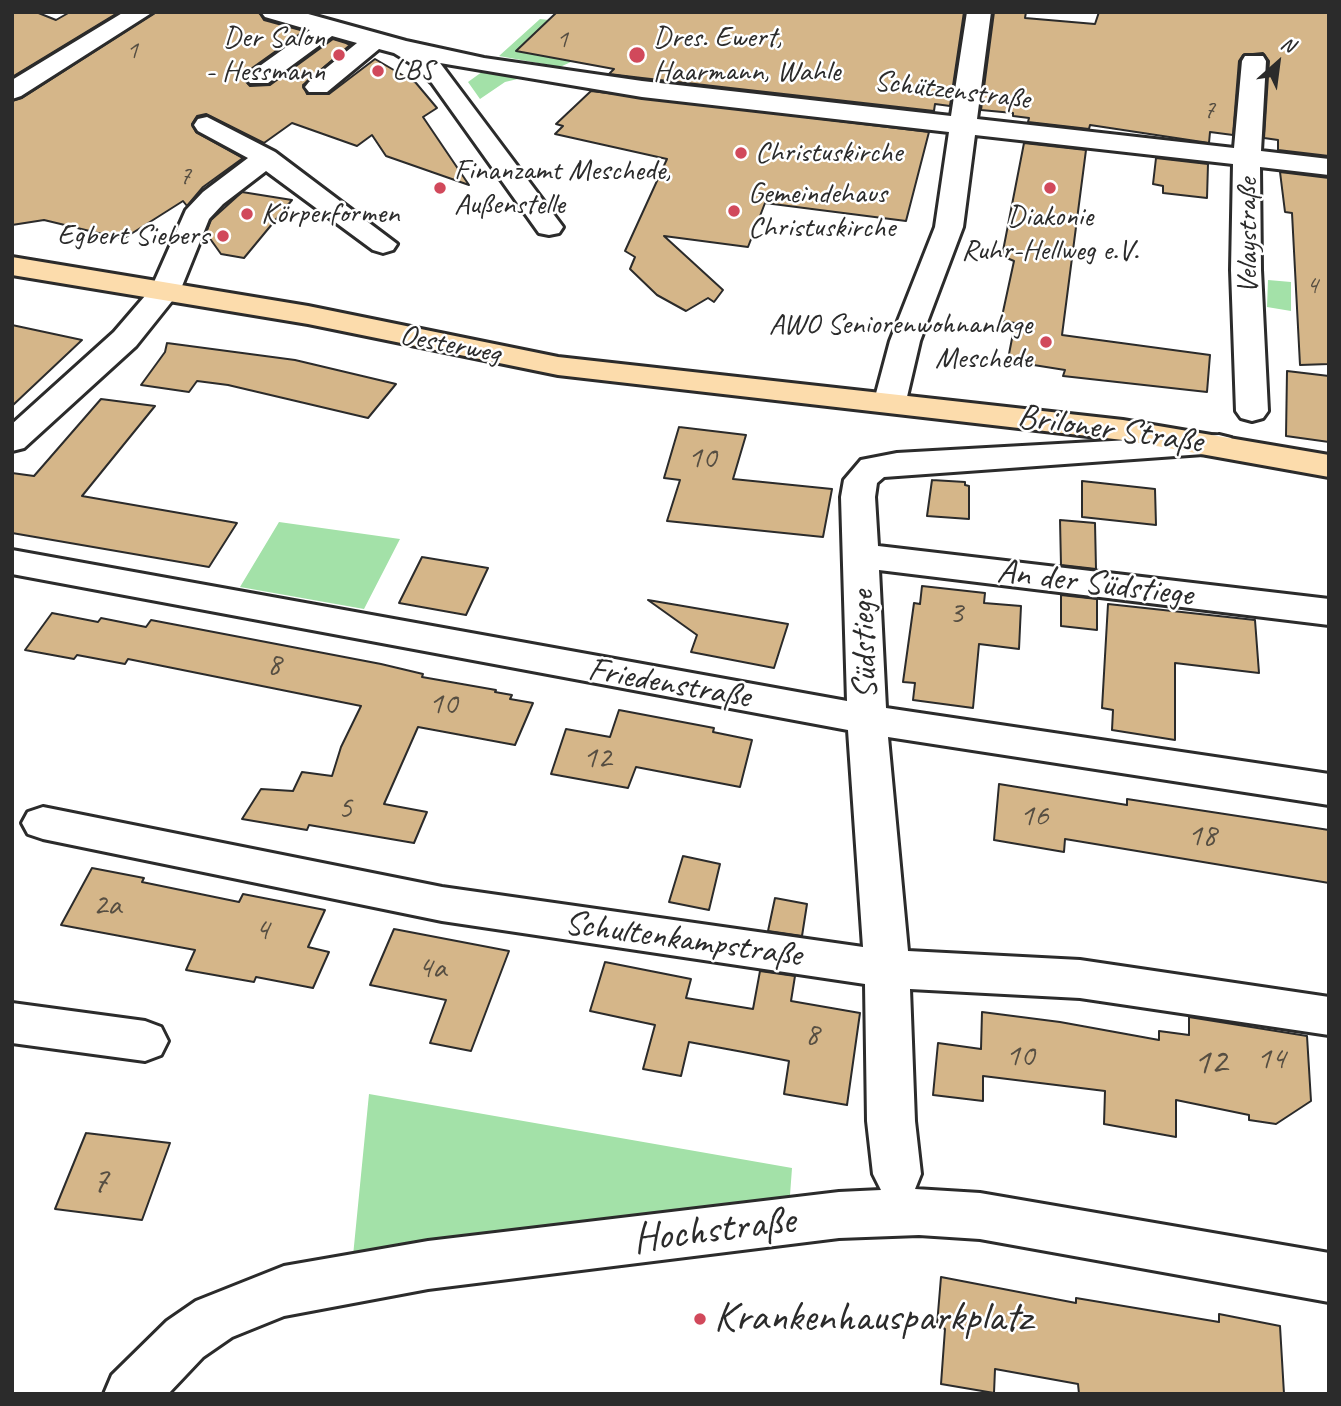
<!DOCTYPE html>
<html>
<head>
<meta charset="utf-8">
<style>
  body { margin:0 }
  #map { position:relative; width:1341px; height:1406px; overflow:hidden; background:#fff; font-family:Caveat,sans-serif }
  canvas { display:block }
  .frame { position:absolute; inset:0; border:14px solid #2b2b2b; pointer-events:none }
  .north { position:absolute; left:1243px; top:28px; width:70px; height:70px; -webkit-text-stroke:5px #fff; paint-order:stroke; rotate:28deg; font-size:19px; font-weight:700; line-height:28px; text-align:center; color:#2b2b2b }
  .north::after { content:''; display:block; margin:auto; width:24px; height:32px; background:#2b2b2b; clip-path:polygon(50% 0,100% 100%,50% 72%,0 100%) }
</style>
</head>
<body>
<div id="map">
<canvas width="1341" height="1406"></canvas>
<div class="frame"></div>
<div class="north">N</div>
</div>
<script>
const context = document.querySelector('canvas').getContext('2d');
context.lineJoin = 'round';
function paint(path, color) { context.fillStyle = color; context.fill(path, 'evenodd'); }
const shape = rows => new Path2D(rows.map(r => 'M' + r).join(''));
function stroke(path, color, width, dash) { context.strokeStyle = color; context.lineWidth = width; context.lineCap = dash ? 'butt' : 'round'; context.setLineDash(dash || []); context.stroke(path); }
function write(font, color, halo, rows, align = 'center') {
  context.font = font + ' Caveat,sans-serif'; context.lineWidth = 5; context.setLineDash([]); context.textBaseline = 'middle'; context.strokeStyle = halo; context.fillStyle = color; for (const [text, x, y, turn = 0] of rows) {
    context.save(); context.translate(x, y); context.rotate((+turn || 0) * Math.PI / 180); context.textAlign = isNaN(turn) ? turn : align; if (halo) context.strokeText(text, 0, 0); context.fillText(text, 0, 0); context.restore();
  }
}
paint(shape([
  [540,19,549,20,517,51,573,61,560,67,499,56],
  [486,69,526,77,505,82,480,99,468,82],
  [1268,280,1291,282,1291,311,1267,307],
  [279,522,400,539,364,609,240,587],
  [369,1094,792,1168,789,1209,353,1256]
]), '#a3e1a8');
const building = shape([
  [12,12,36,12,56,20,70,12,119,12,12,77,12,12],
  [156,12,259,12,264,20,304,31,248,71,243,78,250,86,270,85,333,39,346,43,350,45,303,85,307,94,329,94,375,59,416,83,437,108,423,117,469,185,386,156,372,135,357,146,292,123,264,143,206,114,197,116,192,124,196,132,243,158,203,187,187,206,183,201,123,239,44,220,12,225,12,101,22,98,156,12],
  [557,12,964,12,950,106,935,104,934,111,642,78,609,74,614,69,516,51,557,12],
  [994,12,1026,12,1025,18,1095,24,1099,12,1329,12,1329,156,1278,150,1278,140,1264,138,1269,61,1263,53,1243,55,1239,61,1233,135,1210,132,1209,143,1090,125,1089,129,1028,122,1029,118,1013,116,1013,113,981,110,994,12],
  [591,91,929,132,906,221,765,203,748,247,664,236,723,290,714,302,708,298,686,311,657,295,630,269,635,257,625,251,667,159,555,134,563,126,556,124,591,91],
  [1024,143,1086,150,1062,335,1210,355,1207,392,1063,376,1065,370,1021,363,1009,354,1015,323,1001,321,1014,261,1002,256,1024,143],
  [1156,158,1208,164,1207,198,1163,193,1163,186,1153,184,1156,158],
  [1280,172,1329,178,1329,364,1300,365,1292,213,1285,212,1280,172],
  [242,192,292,200,244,258,221,254,206,233,211,220,242,192],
  [12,325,82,340,12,406,12,325],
  [167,343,295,360,396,384,368,418,228,385,197,381,189,392,141,385,165,352,167,343],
  [1287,371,1329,376,1329,442,1286,436,1287,371],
  [101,399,155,406,82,496,237,523,209,567,12,533,12,473,34,476,101,399],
  [679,427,746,435,733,479,832,489,823,537,667,521,680,480,664,478,679,427],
  [932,480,965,482,965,485,969,486,969,519,927,516,932,480],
  [1082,481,1155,489,1156,525,1082,517,1082,481],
  [1060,520,1095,523,1096,569,1061,565,1060,520],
  [422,557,488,568,466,615,399,603,422,557],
  [922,586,985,593,984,603,1021,606,1019,649,979,644,973,708,913,700,915,683,903,682,914,603,920,604,922,586],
  [1061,595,1097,599,1097,630,1061,626,1061,595],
  [648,600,788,624,774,668,691,652,697,635,648,600],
  [1108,604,1255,620,1259,673,1175,663,1175,740,1112,730,1113,710,1102,708,1108,604],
  [52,613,98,622,101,618,146,627,151,620,381,664,423,674,422,677,496,690,495,692,512,695,510,699,533,703,515,745,418,727,384,804,427,812,414,843,309,825,307,830,242,819,261,789,293,791,302,772,332,776,341,747,361,706,128,659,125,664,77,655,74,659,25,650,52,613],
  [619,710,714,728,713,732,752,740,740,787,636,767,628,788,551,774,566,729,610,737,619,710],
  [999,784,1127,805,1127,799,1329,830,1329,883,1065,839,1064,852,994,840,999,784],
  [683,856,720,864,709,910,669,902,683,856],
  [92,868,144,878,142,882,239,902,243,894,325,910,308,947,329,952,313,988,256,977,254,982,186,970,195,950,61,925,92,868],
  [775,898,807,904,802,936,768,931,775,898],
  [394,929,509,951,471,1051,430,1043,446,1000,370,985,394,929],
  [605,962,691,979,686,998,753,1009,760,971,795,976,791,1001,860,1013,847,1105,784,1094,789,1061,743,1052,689,1042,681,1076,643,1069,655,1025,590,1011,605,962],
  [982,1012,1060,1022,1159,1040,1159,1031,1189,1035,1189,1017,1307,1036,1311,1101,1276,1124,1249,1120,1249,1115,1176,1100,1176,1137,1104,1124,1105,1091,983,1076,983,1101,933,1095,938,1043,981,1049,982,1012],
  [86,1133,170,1143,142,1220,55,1209,86,1133],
  [941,1277,1076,1303,1076,1298,1219,1322,1219,1314,1280,1326,1284,1394,1079,1394,1078,1384,995,1369,994,1393,941,1384,945,1329,937,1325,941,1277]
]);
paint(building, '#d5b689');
stroke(building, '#2b2b2b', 2);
const minor = shape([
  [124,12,153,12,21,96,12,99,12,80,124,12],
  [261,12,301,12,406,41,484,58,642,81,951,116,967,12,991,12,977,119,1234,148,1242,61,1245,56,1263,56,1266,61,1261,151,1329,159,1329,175,1260,167,1261,270,1268,411,1263,418,1252,421,1241,418,1236,411,1231,270,1233,164,975,135,963,227,920,341,906,401,901,408,890,411,879,408,874,401,890,341,935,227,949,132,642,97,440,63,563,227,559,233,549,235,539,233,432,83,412,64,394,53,379,49,327,92,309,92,305,87,309,82,357,43,332,36,268,83,250,83,246,78,250,73,310,30,265,17,261,12],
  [207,117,275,152,397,244,393,250,383,253,373,250,266,171,223,204,209,219,180,291,136,346,24,448,12,451,12,424,114,332,151,289,186,210,203,192,248,158,198,131,194,125,198,119,207,117],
  [1219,435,1231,438,1235,445,1231,452,884,477,877,483,875,497,878,546,1329,599,1329,625,879,570,886,708,1329,774,1329,805,888,737,908,951,1080,960,1329,997,1329,1035,1080,998,910,989,915,1121,921,1174,915,1189,980,1193,1329,1253,1329,1302,980,1239,919,1235,839,1238,428,1289,284,1316,232,1337,203,1357,168,1394,104,1394,112,1375,167,1321,196,1301,284,1266,428,1241,839,1192,881,1190,873,1174,867,1121,865,984,442,921,43,839,28,834,22,823,28,812,43,807,442,887,863,947,848,730,12,574,12,550,847,701,841,497,844,480,861,460,897,453,1219,435],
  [12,1003,145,1021,161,1027,168,1041,161,1055,145,1061,12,1043,12,1003]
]);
const major = shape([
  [12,257,308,306,558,357,1123,420,1329,455,1329,477,1123,440,558,375,308,324,12,275,12,257]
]);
stroke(minor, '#2b2b2b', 6);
stroke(major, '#2b2b2b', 6);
paint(minor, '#fff');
paint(major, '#fcdcac');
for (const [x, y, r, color] of [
  [339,55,7,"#d1495b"],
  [637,55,9,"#d1495b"],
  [378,71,7,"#d1495b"],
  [741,153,7,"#d1495b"],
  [440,188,7,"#d1495b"],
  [1050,188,7,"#d1495b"],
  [734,211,7,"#d1495b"],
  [247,214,7,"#d1495b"],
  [223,236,7,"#d1495b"],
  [1046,342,7,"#d1495b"],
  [700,1319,7,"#d1495b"]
]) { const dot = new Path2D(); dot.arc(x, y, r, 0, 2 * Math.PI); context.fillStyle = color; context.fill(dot); stroke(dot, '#fff', 2.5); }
write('26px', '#564e42', null, [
  ["1",562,40],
  ["1",132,51],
  ["7",1209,111],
  ["7",185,177],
  ["4",1312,286]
]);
write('30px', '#2b2b2b', '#fff', [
  ["Der Salon",325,38,"right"],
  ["- Hessmann",325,72,"right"],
  ["Dres. Ewert,",653,38],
  ["Haarmann, Wahle",653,72],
  ["LBS",392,71],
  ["Christuskirche",755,153],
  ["Finanzamt Meschede,",454,171],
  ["Außenstelle",454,205],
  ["Gemeindehaus",748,194],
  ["Christuskirche",748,228],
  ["Körperformen",261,214],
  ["Diakonie",1050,217,"center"],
  ["Ruhr-Hellweg e.V.",1050,251,"center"],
  ["Egbert Siebers",209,236,"right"],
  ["AWO Seniorenwohnanlage",1032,325,"right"],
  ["Meschede",1032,359,"right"]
], 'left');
write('30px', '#2b2b2b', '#fff', [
  ["Schützenstraße",952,91,7],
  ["Velaystraße",1248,236,-90],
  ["Oesterweg",450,345,11]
]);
write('32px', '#564e42', null, [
  ["10",702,459],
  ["3",956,614],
  ["8",274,666],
  ["10",443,705],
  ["12",597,759],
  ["5",345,809],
  ["16",1034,817],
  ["18",1202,837],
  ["2a",107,906],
  ["4",262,931],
  ["4a",432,969],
  ["8",812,1036],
  ["10",1020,1057],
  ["14",1271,1060]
]);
write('35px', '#2b2b2b', '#fff', [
  ["Briloner Straße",1110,430,8],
  ["An der Südstiege",1095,584,7],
  ["Südstiege",865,645,-92],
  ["Friedenstraße",669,684,10],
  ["Schultenkampstraße",683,940,8]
]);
write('38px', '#564e42', null, [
  ["12",1210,1063],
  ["7",100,1182]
]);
write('42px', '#2b2b2b', '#fff', [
  ["Hochstraße",714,1231,-7]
]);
write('42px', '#2b2b2b', '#fff', [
  ["Krankenhausparkplatz",714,1319]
], 'left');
</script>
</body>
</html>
